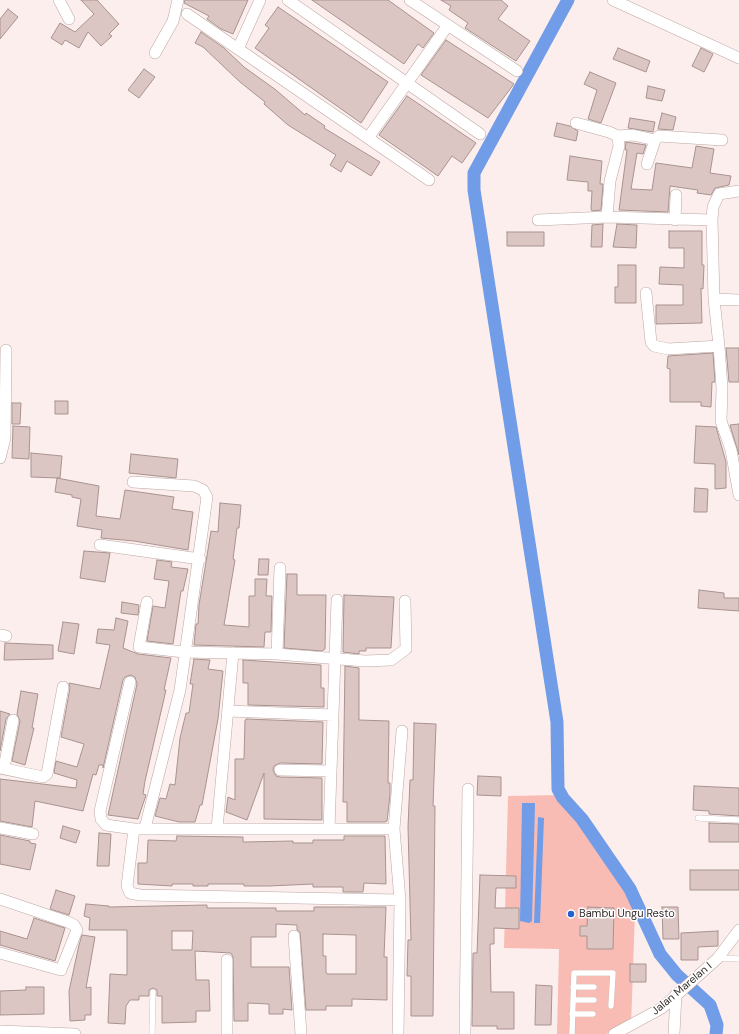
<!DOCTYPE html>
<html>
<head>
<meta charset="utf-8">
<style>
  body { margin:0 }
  canvas { display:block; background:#fceeec }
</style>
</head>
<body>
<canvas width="739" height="1034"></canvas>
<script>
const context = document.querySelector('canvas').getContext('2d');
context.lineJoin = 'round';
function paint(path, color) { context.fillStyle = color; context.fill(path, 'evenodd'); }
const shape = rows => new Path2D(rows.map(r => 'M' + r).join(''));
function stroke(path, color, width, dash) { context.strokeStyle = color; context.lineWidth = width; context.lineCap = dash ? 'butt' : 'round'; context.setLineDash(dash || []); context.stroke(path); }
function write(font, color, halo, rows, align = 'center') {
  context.font = font + ' "DM Sans",sans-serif'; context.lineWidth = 3; context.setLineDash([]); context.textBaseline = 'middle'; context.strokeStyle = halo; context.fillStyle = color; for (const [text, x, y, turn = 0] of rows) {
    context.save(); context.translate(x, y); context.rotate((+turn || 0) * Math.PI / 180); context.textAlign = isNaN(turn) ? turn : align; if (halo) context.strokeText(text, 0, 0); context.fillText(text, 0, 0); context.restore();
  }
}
paint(shape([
  [561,795,583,821,630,889,635,911,631,1027,606,1034,557,1034,559,949,504,948,508,796]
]), '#f9bcb4');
paint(shape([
  [522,803,535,803,532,921,529,923,520,921],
  [538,817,544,818,540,923,534,923]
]), '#709ce8');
stroke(shape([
  [568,0,474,173,474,190,557,722,558,789,563,798,582,819,630,889,660,954,677,975,710,1005,717,1025,716,1034]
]), '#709ce8', 13);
const building = shape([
  [81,0,97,0,119,24,109,34,112,36,101,46,88,32,79,48,65,40,62,45,51,38,60,23,75,32,94,14,81,0],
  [185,0,248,0,233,34,221,29,207,19,209,16,184,3,185,0],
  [312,0,388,0,434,33,423,48,418,44,404,64,312,0],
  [441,0,501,0,508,6,498,19,530,41,516,61,465,28,468,23,449,10,451,6,441,0],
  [278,7,388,82,361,123,255,48,269,28,265,25,278,7],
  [8,9,18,17,0,39,0,19,8,9],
  [201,32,224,48,244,67,276,90,305,115,306,113,325,126,324,128,380,162,371,176,347,161,341,172,330,165,336,155,288,125,264,104,265,102,240,82,203,47,195,43,201,32],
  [446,40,514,84,488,118,421,75,446,40],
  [618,48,650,61,646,72,613,59,618,48],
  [701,48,713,54,704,72,692,66,701,48],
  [144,69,155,77,139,98,128,90,144,69],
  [590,72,616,83,601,123,588,119,597,90,584,84,590,72],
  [648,86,665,90,662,101,646,98,648,86],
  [407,96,476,143,462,163,452,156,438,176,379,135,407,96],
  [662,113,676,117,673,130,658,129,662,113],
  [630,118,655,122,653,132,628,128,630,118],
  [557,123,570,126,578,131,576,141,554,136,557,123],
  [626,142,646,145,643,154,637,153,631,189,652,190,656,163,692,168,696,146,714,149,710,173,731,176,729,185,715,188,711,195,697,193,698,190,670,186,668,212,619,210,627,150,625,150,626,142],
  [570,156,602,161,600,184,603,184,601,210,592,211,591,209,592,191,588,191,588,182,567,180,570,156],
  [603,224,602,247,591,247,592,225,603,224],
  [617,224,637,225,636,248,613,247,617,224],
  [669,231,702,231,702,265,704,265,703,289,701,288,702,323,656,324,656,305,683,305,683,285,659,284,660,267,684,268,684,248,669,248,669,231],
  [507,232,544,232,544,246,507,246,507,232],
  [618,265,636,265,636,303,615,303,615,287,618,287,618,265],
  [726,348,739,348,739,382,729,382,726,348],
  [713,353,715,382,712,382,711,407,701,406,701,402,670,402,670,369,667,368,668,356,713,353],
  [55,401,68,401,68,414,55,414,55,401],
  [12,403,21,403,20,424,12,424,12,403],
  [739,424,739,455,730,425,739,424],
  [13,426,30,427,29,459,12,458,13,426],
  [696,426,716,427,726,462,726,488,715,489,715,464,694,463,696,426],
  [31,453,62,456,60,478,57,478,99,486,96,516,120,519,125,490,174,497,172,509,193,512,188,550,134,541,101,538,102,530,77,526,81,499,72,497,72,495,55,492,57,478,31,477,31,453],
  [131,454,178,459,176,478,129,473,131,454],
  [695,488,708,489,707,512,694,512,695,488],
  [220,503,241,505,239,528,237,528,233,559,235,560,224,625,249,627,249,596,255,596,255,579,267,579,266,596,272,596,271,632,265,632,264,647,194,645,196,624,198,624,199,605,211,531,218,532,220,503],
  [84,551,110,553,105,582,80,578,84,551],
  [259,559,269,559,268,575,258,575,259,559],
  [157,560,172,562,171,567,188,569,183,591,181,591,173,644,147,641,153,606,165,608,169,581,154,579,157,560],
  [287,574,297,574,297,595,326,595,325,649,322,651,284,648,287,574],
  [699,590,724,593,724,598,739,598,739,611,698,608,699,590],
  [344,595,394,597,391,648,366,648,366,651,359,651,359,654,343,652,344,595],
  [122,602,139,605,138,615,121,613,122,602],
  [116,618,128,621,123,648,138,654,171,658,164,690,166,690,145,781,143,794,146,795,138,819,108,815,137,684,135,677,131,675,125,677,123,680,103,768,103,765,99,765,96,775,93,774,83,811,35,801,32,827,0,821,0,779,76,788,77,780,54,773,56,761,77,767,84,744,61,737,70,688,69,683,100,689,110,645,96,643,98,629,114,630,116,618],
  [63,622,79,624,74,654,58,651,63,622],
  [5,643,53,645,53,659,4,660,5,643],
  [194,659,210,660,208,669,223,671,218,719,202,805,200,805,195,822,179,822,155,816,160,798,166,799,170,784,175,785,180,738,186,713,189,713,193,684,190,684,194,659],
  [243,660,321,665,321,688,324,688,324,707,248,705,248,683,243,683,243,660],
  [345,666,359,668,359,720,389,721,388,783,390,783,390,795,387,821,385,822,347,822,347,802,343,802,345,666],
  [21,691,38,694,32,728,34,728,25,765,12,761,20,721,17,714,21,691],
  [0,711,10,714,6,719,0,751,0,711],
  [247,719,323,722,322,764,280,763,274,766,273,770,276,776,280,777,322,778,322,820,264,819,264,773,247,820,226,812,228,797,235,800,235,759,244,759,245,720,247,719],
  [414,723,436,724,433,806,435,806,433,1016,411,1016,411,976,407,976,408,940,411,940,408,827,410,780,413,780,414,723],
  [478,776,501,777,501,796,477,795,478,776],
  [694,786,739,788,739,816,709,814,709,811,693,810,694,786],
  [709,823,739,824,739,842,709,842,709,823],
  [63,826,80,831,76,843,60,838,63,826],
  [99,833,111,834,109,866,97,866,99,833],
  [0,835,30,841,30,843,36,844,30,870,0,864,0,835],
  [177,836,243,837,243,842,293,841,293,843,313,843,313,840,344,840,344,836,385,836,386,884,364,883,363,892,343,892,343,887,313,887,313,884,269,886,244,886,244,884,208,884,208,886,193,886,193,884,172,884,172,886,138,884,138,863,147,863,148,840,176,841,177,836],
  [690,870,739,870,739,890,690,890,690,870],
  [480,875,516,876,516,888,496,888,495,908,519,908,519,929,494,928,494,944,490,944,491,992,514,992,514,1029,497,1029,497,1026,472,1026,473,953,477,953,480,875],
  [56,890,75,896,69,915,50,909,56,890],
  [86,904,109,906,109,907,207,905,207,908,276,908,276,911,314,911,314,907,386,907,384,957,387,957,387,1000,352,999,352,1006,326,1006,326,1010,306,1010,300,932,297,930,297,925,276,924,276,937,251,937,251,967,289,967,292,1010,283,1009,283,1014,269,1014,269,1004,248,1003,248,1021,234,1021,233,957,231,953,195,951,196,980,209,980,210,1011,196,1011,196,1022,162,1023,162,996,157,996,157,990,153,988,149,990,149,996,139,996,139,1000,130,1000,126,1006,125,1024,108,1023,110,974,127,975,127,930,89,930,90,918,84,916,86,904],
  [172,931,193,931,192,950,172,950,172,931],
  [323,934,356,935,356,974,327,974,326,972,326,956,323,956,323,934],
  [588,907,614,908,613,949,587,949,587,936,580,936,580,926,587,926,588,907],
  [662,907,678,907,679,939,663,939,662,907],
  [34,918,65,928,55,961,0,945,0,931,27,939,34,918],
  [718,931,718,946,698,947,698,960,681,960,681,933,718,931],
  [82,935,95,937,86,988,91,987,91,1015,85,1015,85,1020,70,1021,69,991,79,945,82,935],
  [630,964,646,964,646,982,630,982,630,964],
  [536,985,552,986,551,1025,535,1025,536,985],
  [26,987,44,987,44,1014,0,1015,0,991,26,990,26,987]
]);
paint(building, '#dcc6c3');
stroke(building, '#a89390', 1);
const lane = shape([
  [698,818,739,820],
  [718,958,739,959],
  [573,987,594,987],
  [573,1000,594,1000],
  [572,1014,593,1014],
  [152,1034,153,992],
  [572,1034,574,973,613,973,611,1006]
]);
const street = shape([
  [59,0,69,19],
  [288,0,480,134],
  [410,0,517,71],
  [613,0,739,58],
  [187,14,368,138,448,25],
  [238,49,260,0],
  [155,53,173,21,178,0],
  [576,123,609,132,618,136,619,146,610,181,607,217],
  [618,136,633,135,655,140],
  [368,138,429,180],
  [647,164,655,140,659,136,722,140],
  [538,220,607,217,712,220,714,299,739,300],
  [675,220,676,195],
  [712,220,713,207,719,194,739,191],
  [646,293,651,342,654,346,668,349,719,346],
  [714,299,719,346,722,388,721,421,731,450,739,495],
  [0,458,5,438,6,350],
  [133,482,194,486,203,490,207,497,180,690,145,828],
  [100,545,200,559],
  [147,602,139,647,184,652,277,654,365,661,391,660,406,649,405,601],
  [0,635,6,636],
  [277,654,280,568],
  [130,682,100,811,101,819,106,825,134,829,394,829],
  [228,711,333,715],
  [0,768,43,777,47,774,63,687],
  [4,768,13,720],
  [280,770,331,771],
  [0,828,33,834],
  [134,829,127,886,130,893,140,895,400,900],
  [217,829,233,653],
  [329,829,337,600],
  [0,899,68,922,74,925,77,930,61,970,0,953],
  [294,936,301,1034],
  [227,960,227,1034],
  [0,1031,75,1034],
  [398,1034,400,900,394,829,402,731],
  [465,1034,468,789],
  [614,1034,662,1008,718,958,739,930],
  [674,1034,676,994]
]);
stroke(lane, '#bca7a3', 6);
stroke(street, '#bca7a3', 12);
stroke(lane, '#fff', 5.5);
stroke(street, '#fff', 11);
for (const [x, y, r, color] of [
  [571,914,4,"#2361cd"]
]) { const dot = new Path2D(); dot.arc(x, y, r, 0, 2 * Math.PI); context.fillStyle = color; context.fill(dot); stroke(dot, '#fff', 1.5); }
write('11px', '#362d2c', '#fff', [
  ["Bambu Ungu Resto",579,914]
], 'left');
write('11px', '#362d2c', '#fff', [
  ["Jalan Marelan I",682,989,-40]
]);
</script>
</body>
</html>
